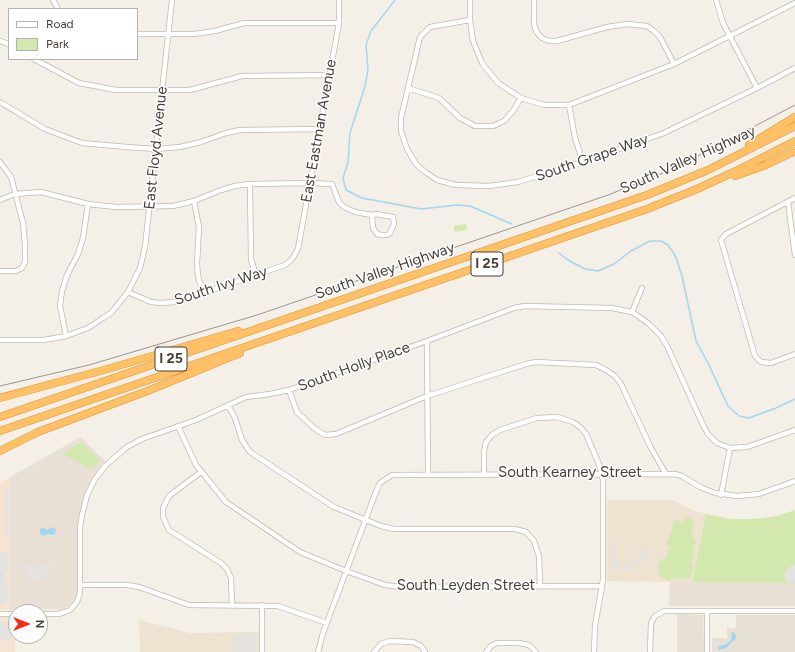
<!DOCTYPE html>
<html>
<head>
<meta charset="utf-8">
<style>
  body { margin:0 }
  #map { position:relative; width:795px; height:652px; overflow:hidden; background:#f4efe7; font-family:Figtree,sans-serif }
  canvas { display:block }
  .legend { position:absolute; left:8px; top:8px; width:130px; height:52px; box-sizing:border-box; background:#fff; border:1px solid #b5b2af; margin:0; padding:5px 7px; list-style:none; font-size:12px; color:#473f36 }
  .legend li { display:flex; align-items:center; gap:8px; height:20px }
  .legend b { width:20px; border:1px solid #b5b2af }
  .north { position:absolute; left:8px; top:604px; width:40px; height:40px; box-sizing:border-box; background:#fff; border:1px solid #b5b2af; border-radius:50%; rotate:90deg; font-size:11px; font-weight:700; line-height:16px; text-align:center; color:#473f36 }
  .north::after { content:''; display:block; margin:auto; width:14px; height:18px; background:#fc2615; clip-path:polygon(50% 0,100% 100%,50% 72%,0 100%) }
</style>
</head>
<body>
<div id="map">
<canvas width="795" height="652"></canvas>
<ul class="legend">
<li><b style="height:5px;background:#fff"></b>Road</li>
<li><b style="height:11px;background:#d3e8af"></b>Park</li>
</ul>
<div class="north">N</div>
</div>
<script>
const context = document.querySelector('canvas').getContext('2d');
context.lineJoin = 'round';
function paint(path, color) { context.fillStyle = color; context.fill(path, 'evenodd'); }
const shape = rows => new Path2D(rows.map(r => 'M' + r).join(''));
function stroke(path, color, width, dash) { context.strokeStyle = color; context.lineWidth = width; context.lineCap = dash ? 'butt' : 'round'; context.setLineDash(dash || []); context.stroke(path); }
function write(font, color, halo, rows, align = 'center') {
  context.font = font + ' Figtree,sans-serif'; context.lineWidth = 3; context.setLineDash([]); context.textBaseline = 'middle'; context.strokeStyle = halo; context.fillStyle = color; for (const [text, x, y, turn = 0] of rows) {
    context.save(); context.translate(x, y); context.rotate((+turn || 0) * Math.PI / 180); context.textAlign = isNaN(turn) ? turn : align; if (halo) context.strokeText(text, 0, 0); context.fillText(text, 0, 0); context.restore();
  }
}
paint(shape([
  [81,437,105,461,89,484,85,494,80,510,77,526,77,593,75,599,69,606,62,609,9,610,10,477],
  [670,581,795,583,795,606,669,606],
  [677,614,703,615,704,652,677,652],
  [736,615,795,615,795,652,712,652,712,638,727,638,727,626,731,629,736,628]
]), '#e8e0d5');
paint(shape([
  [10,477,9,610,0,610,0,483],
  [0,617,14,617,15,652,0,652]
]), '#f6e4d1');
paint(shape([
  [607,500,674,500,692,510,706,514,692,582,607,581],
  [139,620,190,633,260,632,260,652,140,652]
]), '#ede3d0');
paint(shape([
  [466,224,467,230,455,232,454,226],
  [81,443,98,459,97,464,92,469,88,468,65,455,64,453,67,450],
  [795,510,795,583,692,582,706,514,731,519,755,519,777,516],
  [687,518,692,519,694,523,691,532,696,541,693,550,694,554,691,562,693,568,690,578,671,579,670,581,658,576,660,569,658,568,661,559,665,560,670,547,666,545,675,520,684,523,684,519]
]), '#d3e8af');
paint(shape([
  [5,488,9,488,9,512,5,512],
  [5,514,9,514,8,538,5,538],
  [612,540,615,540,616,558,620,564,629,565,636,563,640,557,642,548,649,550,645,562,641,561,637,563,632,568,628,568,630,572,614,567,614,564,612,564],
  [0,551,8,551,8,572,5,572,5,581,8,581,8,602,5,602,5,606,0,606],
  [795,563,795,582,785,582,785,571],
  [21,565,36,565,36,568,38,565,49,565,50,577,45,577,45,580,27,580,27,569,21,568],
  [1,620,8,625,10,625,10,641,0,641,0,621],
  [238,633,255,633,255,652,234,652,233,637,238,637]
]), '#e5e2df');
paint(shape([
  [51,527,56,529,55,534,53,535,49,534,44,536,40,534,40,530,41,528,44,528,48,530],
  [732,632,734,632,735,635,737,637,726,648,719,650,718,648,719,646,727,644,731,640]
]), '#a2d7f1');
stroke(shape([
  [395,0,371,31,366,45,368,70,365,86,350,133,348,162,343,178,346,190,362,198,421,209,457,205,470,206,512,224],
  [559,253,568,260,585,269,598,271,614,264,631,251,650,241,661,241,668,245,676,257,682,276,696,341,708,363,728,406,739,416,749,418,776,408,795,399]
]), '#a2d7f1', 1.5);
const minor = shape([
  [53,0,58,9],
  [534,0,534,24,536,31,542,38,549,41,557,41,607,27,627,24,647,26,654,31,660,37,674,64],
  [716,0,723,23,757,88],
  [470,20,430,27,420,37,401,118,401,131,407,149,416,164,424,171,437,180,456,185,489,186,518,182,583,162,664,133,757,88,795,68],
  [137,34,194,34,215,31,244,23,339,23],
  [0,41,9,44],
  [34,59,79,83,116,90,190,90,242,76,330,75],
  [408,88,439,98,460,118,475,126,493,126,504,121,513,111,521,98,498,83,482,63,473,41,470,20,470,0],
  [521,98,544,105,569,105,674,64,795,3],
  [0,102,45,129,82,143,127,147,156,149,180,147,201,142,226,133,240,130,320,129],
  [569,105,575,138,583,162],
  [0,162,11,177,23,223,25,245,25,262,22,268,16,271,0,271],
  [250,184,251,259,256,275],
  [795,198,726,234,721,240,755,356,761,362,771,363,795,354],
  [0,200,15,194,41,192,88,204,116,207,173,206,194,201,221,190,235,186,250,184,310,183,332,184,339,202,344,207,355,212,372,215,373,228,377,234,381,235,387,235,390,233,394,224,393,217,376,214,372,215],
  [194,201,199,227,197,264,198,276,203,293],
  [788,202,795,255],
  [128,292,140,268,145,247,172,0],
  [632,312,642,288],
  [66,336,60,306,62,291,67,275,78,254,83,238,88,204],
  [0,340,44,340,66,336,88,328,103,318,111,313,128,292,151,302,160,303,177,302,285,265,291,260,294,256,298,249,309,188,339,23,339,0],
  [427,341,428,474],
  [289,390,297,412,314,428,325,435,336,434,427,396,526,364,536,362,596,365,606,370,615,376,621,384,651,448,666,474],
  [228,405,235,418,242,440,250,452,334,507,381,526,394,529,515,529,526,532,534,541,539,556,540,586],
  [178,426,196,465,226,502,300,552,346,571,385,585,400,587,602,586],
  [201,472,169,496,163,508,163,517,169,530,221,563,227,569,231,578,232,605],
  [484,474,484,451,486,442,492,435,500,430,537,418,557,417,573,422,581,428,586,434,599,464,603,480,603,580,595,626,594,652],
  [721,495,730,448],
  [80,585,127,585,139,587,189,605,278,606,327,623],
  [707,611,707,652],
  [0,614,16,614],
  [40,614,58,614,65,612,70,610,77,602,80,593,80,527,82,515,87,495,95,479,106,465,127,447,142,439,196,420,246,397,270,394,289,390,427,341,514,308,525,306,612,308,632,312,648,323,661,336,667,346,704,427,708,434,717,443,730,448,747,447,795,430],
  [262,652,262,605],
  [318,652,323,633,377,489,380,483,392,475,675,474,682,476,700,487,715,493,737,496,759,494,795,481],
  [374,652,381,644,390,641,413,642,421,646,425,652],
  [486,652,491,646,497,643,519,643,529,645,536,652],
  [650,652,651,623,655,616,664,611,795,611]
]);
const highway = shape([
  [749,145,795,117],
  [735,176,766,165,795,151],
  [0,398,104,370,238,331],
  [0,417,647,195,708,170,795,126],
  [0,431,647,209,697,189,736,171,795,141],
  [0,451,38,432,150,390,240,353]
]);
stroke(minor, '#c2b9ac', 6);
stroke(highway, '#df9335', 8);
stroke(minor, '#fff', 4.5);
stroke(highway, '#ffc066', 7);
stroke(shape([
  [0,386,89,365,257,315,608,195,675,168,795,105]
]), '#969696', 1);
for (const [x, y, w] of [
  [487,264,32],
  [171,359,32]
]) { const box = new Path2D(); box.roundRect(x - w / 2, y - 12, w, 24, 3); context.fillStyle = '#fff'; context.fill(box); stroke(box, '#473f36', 1); }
write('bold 14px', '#473f36', null, [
  ["I 25",487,264],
  ["I 25",171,359]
]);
write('15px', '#473f36', '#fff', [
  ["East Eastman Avenue",319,131,-80],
  ["East Floyd Avenue",156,148,-84],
  ["South Grape Way",592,158,-19],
  ["South Valley Highway",688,160,-24],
  ["South Valley Highway",385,271,-19],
  ["South Ivy Way",221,286,-18],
  ["South Holly Place",354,367,-20],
  ["South Kearney Street",570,473],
  ["South Leyden Street",466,586]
]);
</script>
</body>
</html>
